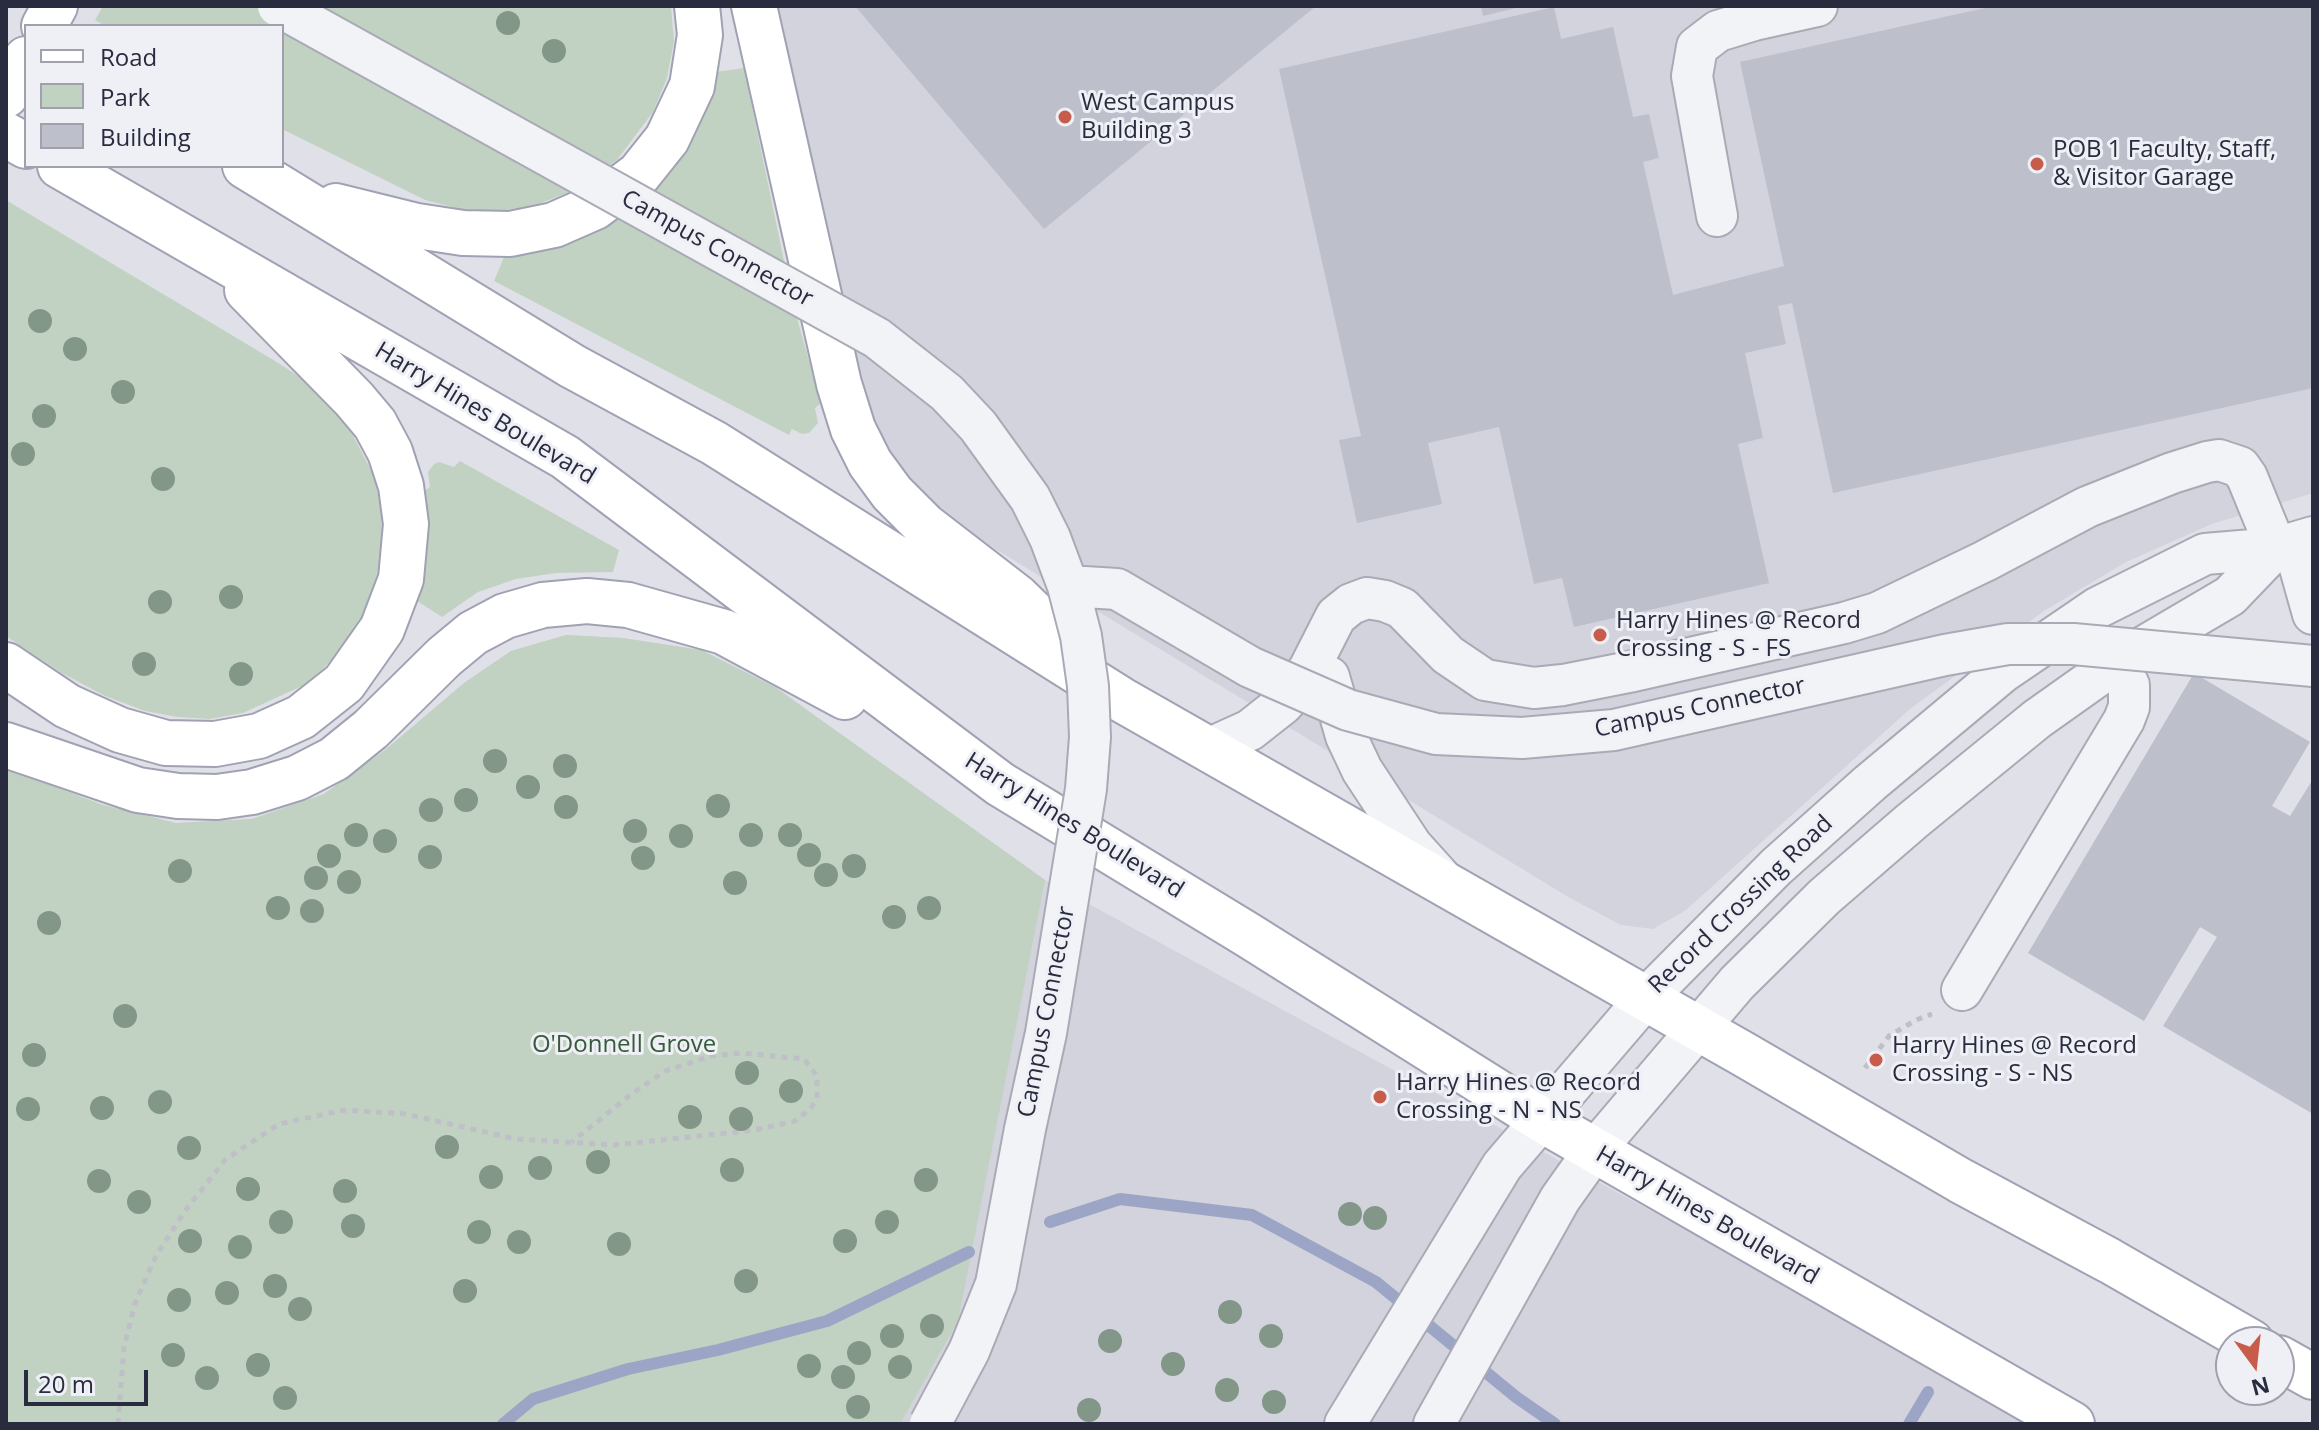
<!DOCTYPE html>
<html>
<head>
<meta charset="utf-8">
<style>
  body { margin:0 }
  #map { position:relative; width:2319px; height:1430px; overflow:hidden; background:#e0e1e8; font-family:"Open Sans",sans-serif }
  canvas { display:block }
  .frame { position:absolute; inset:0; border:8px solid #292b3f; pointer-events:none }
  .legend { position:absolute; left:24px; top:24px; width:260px; height:144px; box-sizing:border-box; background:#eff0f6; border:2px solid #a0a1ad; margin:0; padding:10px 14px; list-style:none; font-size:24px; color:#292b3f }
  .legend li { display:flex; align-items:center; gap:16px; height:40px }
  .legend b { width:40px; border:2px solid #a0a1ad }
  .north { position:absolute; left:2215px; top:1326px; width:80px; height:80px; box-sizing:border-box; background:#eff0f6; border:2px solid #a0a1ad; border-radius:50%; rotate:165deg; font-size:22px; font-weight:700; line-height:32px; text-align:center; color:#292b3f }
  .north::after { content:''; display:block; margin:auto; width:28px; height:36px; background:#c75c4b; clip-path:polygon(50% 0,100% 100%,50% 72%,0 100%) }
  .scale { position:absolute; left:24px; top:1370px; width:124px; height:36px; box-sizing:border-box; border:4px solid #292b3f; border-top:0; padding-left:10px; font-size:24px; line-height:28px; white-space:nowrap; color:#292b3f; -webkit-text-stroke:6px #eff0f6; paint-order:stroke }
</style>
</head>
<body>
<div id="map">
<canvas width="2319" height="1430"></canvas>
<div class="frame"></div>
<ul class="legend">
<li><b style="height:10px;background:#fff"></b>Road</li>
<li><b style="height:22px;background:#c2d2c2"></b>Park</li>
<li><b style="height:22px;background:#bdbfcb"></b>Building</li>
</ul>
<div class="north">N</div>
<div class="scale">20 m</div>
</div>
<script>
const context = document.querySelector('canvas').getContext('2d');
context.lineJoin = 'round';
function paint(path, color) { context.fillStyle = color; context.fill(path, 'evenodd'); }
const shape = rows => new Path2D(rows.map(r => 'M' + r).join(''));
function stroke(path, color, width, dash) { context.strokeStyle = color; context.lineWidth = width; context.lineCap = dash ? 'butt' : 'round'; context.setLineDash(dash || []); context.stroke(path); }
function write(font, color, halo, rows, align = 'center') {
  context.font = font + ' "Open Sans",sans-serif'; context.lineWidth = 6; context.setLineDash([]); context.textBaseline = 'middle'; context.strokeStyle = halo; context.fillStyle = color; for (const [text, x, y, turn = 0] of rows) {
    context.save(); context.translate(x, y); context.rotate((+turn || 0) * Math.PI / 180); context.textAlign = isNaN(turn) ? turn : align; if (halo) context.strokeText(text, 0, 0); context.fillText(text, 0, 0); context.restore();
  }
}
paint(shape([
  [775,6,2313,6,2313,493,2212,524,2126,562,2044,611,1910,709,1686,910,1653,929,1621,925,1570,898,949,521,899,467,873,420,834,267],
  [566,635,623,638,701,650,775,687,1045,880,2042,1424,6,1424,103,805,176,823,252,819,324,794,385,750,464,683,511,651]
]), '#d2d3dd');
paint(shape([
  [103,6,671,6,674,41,667,78,653,112,617,160,575,190,533,206,498,211,460,209,425,200,282,129,282,26,105,26,95,20],
  [744,68,793,304,821,403,815,408,818,423,809,433,802,434,792,429,789,435,494,281,504,257,549,250,623,218,676,162,696,130,710,98,716,72],
  [6,200,275,361,306,381,327,400,346,422,373,474,381,505,382,536,379,566,372,594,360,621,343,647,323,669,302,686,243,713,210,719,177,717,145,711,105,696,62,673,6,636],
  [460,461,619,550,613,572,556,573,516,579,478,592,442,617,417,601,426,566,428,539,424,491,430,487,428,472,434,464,439,462,454,467],
  [566,635,623,638,701,650,775,687,1045,880,958,1321,900,1424,6,1424,6,768,103,805,176,823,252,819,324,794,385,750,464,683,511,651]
]), '#c2d2c2');
stroke(shape([
  [1050,1222,1120,1199,1252,1215,1376,1282,1516,1397,1555,1424],
  [503,1424,533,1399,628,1369,718,1350,827,1321,969,1252],
  [1909,1424,1928,1392]
]), '#9da5c6', 12);
paint(shape([
  [855,6,1316,6,1044,229],
  [1481,6,1520,6,1520,7,1483,16],
  [1994,6,2313,6,2313,388,1833,493,1792,303,1778,306,1786,344,1745,353,1763,438,1738,444,1769,583,1574,627,1562,578,1534,584,1499,427,1428,443,1442,504,1357,523,1339,440,1361,436,1279,69,1554,7,1561,39,1613,27,1633,117,1649,114,1659,158,1643,162,1673,295,1784,266,1740,62],
  [2194,673,2310,742,2272,806,2290,816,2313,779,2313,1114,2163,1026,2217,937,2200,927,2144,1021,2028,953]
]), '#bdbfcb');
const minor = shape([
  [1717,216,1692,76,1697,47,1718,31,1754,20,1817,6],
  [2293,543,2313,614],
  [1329,677,1346,736,1362,770,1412,846,1440,877],
  [1208,749,1250,730,1283,704,1298,687,1309,669,1336,616,1351,604,1367,598,1385,601,1402,608,1448,655,1485,680,1534,688,1563,685,1629,672,1844,623,1877,613,1985,561,2087,507,2172,473,2207,462,2219,460,2240,467,2247,477,2276,548],
  [1962,990,2124,720,2129,707,2129,685,2116,663],
  [1345,1424,1502,1166,1646,998,1776,867,1870,783,2003,672,2097,608,2205,554,2276,548,2313,537],
  [1434,1424,1560,1199,1594,1151,1737,983,1824,897,1912,821,2037,719,2116,663,2230,596,2276,548]
]);
const major = shape([
  [754,6,839,384,853,429,870,463,892,493,925,526,1017,597,1060,639],
  [44,26,55,6],
  [6,95,26,59],
  [6,135,26,146],
  [60,166,565,457,1000,784,1248,935,1542,1120,2072,1424],
  [245,166,572,366,714,443,1122,700,1745,1055,1961,1181,2110,1261,2251,1342],
  [336,206,417,226,463,233,510,234,554,225,595,207,639,174,667,139,692,86,700,35,697,6],
  [6,665,67,706,120,730,166,743,215,744,259,736,301,717,344,683,382,629,401,579,406,524,401,486,390,452,375,424,354,399,247,290],
  [6,745,138,790,178,796,217,797,252,792,297,778,334,759,371,729,444,657,473,633,505,616,543,605,587,601,628,605,724,632,845,697],
  [2279,1358,2313,1377]
]);
stroke(minor, '#a9aab5', 44);
stroke(major, '#a0a2b3', 48);
stroke(shape([
  [1865,1068,1889,1036,1916,1020,1932,1014],
  [118,1424,124,1347,135,1303,156,1256,185,1211,225,1160,279,1124,344,1110,406,1114,516,1139,614,1145,755,1130,795,1121,811,1108,817,1098,817,1076,804,1059,741,1053,711,1056,665,1071,629,1096,572,1142]
]), '#bebfc7', 5, [6, 6]);
stroke(minor, '#f2f3f7', 40);
stroke(major, '#fff', 44);
const minorBridge = shape([
  [278,6,877,338,947,393,978,426,1030,498,1050,538,1068,586,1081,636,1088,686,1090,737,1086,789,1046,1033,1025,1129,996,1284,969,1351,930,1424],
  [1068,586,1117,589,1250,667,1348,710,1436,734,1522,738,1614,730,1945,655,2008,644,2073,644,2313,666]
]);
stroke(minorBridge, '#a9aab5', 44, []);
stroke(minorBridge, '#f2f3f7', 40);
context.fillStyle = '#839789';
for (const [x, y] of [
  [508,23],
  [554,51],
  [40,321],
  [75,349],
  [123,392],
  [44,416],
  [23,454],
  [163,479],
  [231,597],
  [160,602],
  [144,664],
  [241,674],
  [495,761],
  [565,766],
  [528,787],
  [466,800],
  [718,806],
  [566,807],
  [431,810],
  [635,831],
  [356,835],
  [751,835],
  [790,835],
  [681,836],
  [385,841],
  [809,855],
  [329,856],
  [430,857],
  [643,858],
  [854,866],
  [180,871],
  [826,875],
  [316,878],
  [349,882],
  [735,883],
  [278,908],
  [929,908],
  [312,911],
  [894,917],
  [49,923],
  [125,1016],
  [34,1055],
  [747,1073],
  [791,1091],
  [160,1102],
  [102,1108],
  [28,1109],
  [690,1117],
  [741,1119],
  [447,1147],
  [189,1148],
  [598,1162],
  [540,1168],
  [732,1170],
  [491,1177],
  [926,1180],
  [99,1181],
  [248,1189],
  [345,1191],
  [139,1202],
  [1350,1214],
  [1375,1218],
  [281,1222],
  [887,1222],
  [353,1226],
  [479,1232],
  [190,1241],
  [845,1241],
  [519,1242],
  [619,1244],
  [240,1247],
  [746,1281],
  [275,1286],
  [465,1291],
  [227,1293],
  [179,1300],
  [300,1309],
  [1230,1312],
  [932,1326],
  [892,1336],
  [1271,1336],
  [1110,1341],
  [859,1353],
  [173,1355],
  [1173,1364],
  [258,1365],
  [809,1366],
  [900,1367],
  [843,1377],
  [207,1378],
  [1227,1390],
  [285,1398],
  [1274,1402],
  [858,1407],
  [1089,1410]
]) { context.beginPath(); context.arc(x, y, 12, 0, 2 * Math.PI); context.fill(); }
for (const [x, y, r, color] of [
  [1065,117,8,"#c75c4b"],
  [2037,164,8,"#c75c4b"],
  [1600,635,8,"#c75c4b"],
  [1876,1060,8,"#c75c4b"],
  [1380,1097,8,"#c75c4b"]
]) { const dot = new Path2D(); dot.arc(x, y, r, 0, 2 * Math.PI); context.fillStyle = color; context.fill(dot); stroke(dot, '#eff0f6', 3); }
write('24px', '#292b3f', '#eff0f6', [
  ["West Campus",1081,103],
  ["Building 3",1081,131],
  ["POB 1 Faculty, Staff,",2053,150],
  ["& Visitor Garage",2053,178],
  ["Harry Hines @ Record",1616,621],
  ["Crossing - S - FS",1616,649],
  ["Harry Hines @ Record",1892,1046],
  ["Crossing - S - NS",1892,1074],
  ["Harry Hines @ Record",1396,1083],
  ["Crossing - N - NS",1396,1111]
], 'left');
write('24px', '#292b3f', '#eff0f6', [
  ["Campus Connector",717,249,29],
  ["Harry Hines Boulevard",485,414,31],
  ["Campus Connector",1700,708,-12],
  ["Harry Hines Boulevard",1074,826,32],
  ["Record Crossing Road",1741,905,-44],
  ["Campus Connector",1047,1012,-79],
  ["Harry Hines Boulevard",1707,1216,30]
]);
write('24px', '#375a3b', '#eff0f6', [
  ["O'Donnell Grove",624,1045]
]);
</script>
</body>
</html>
